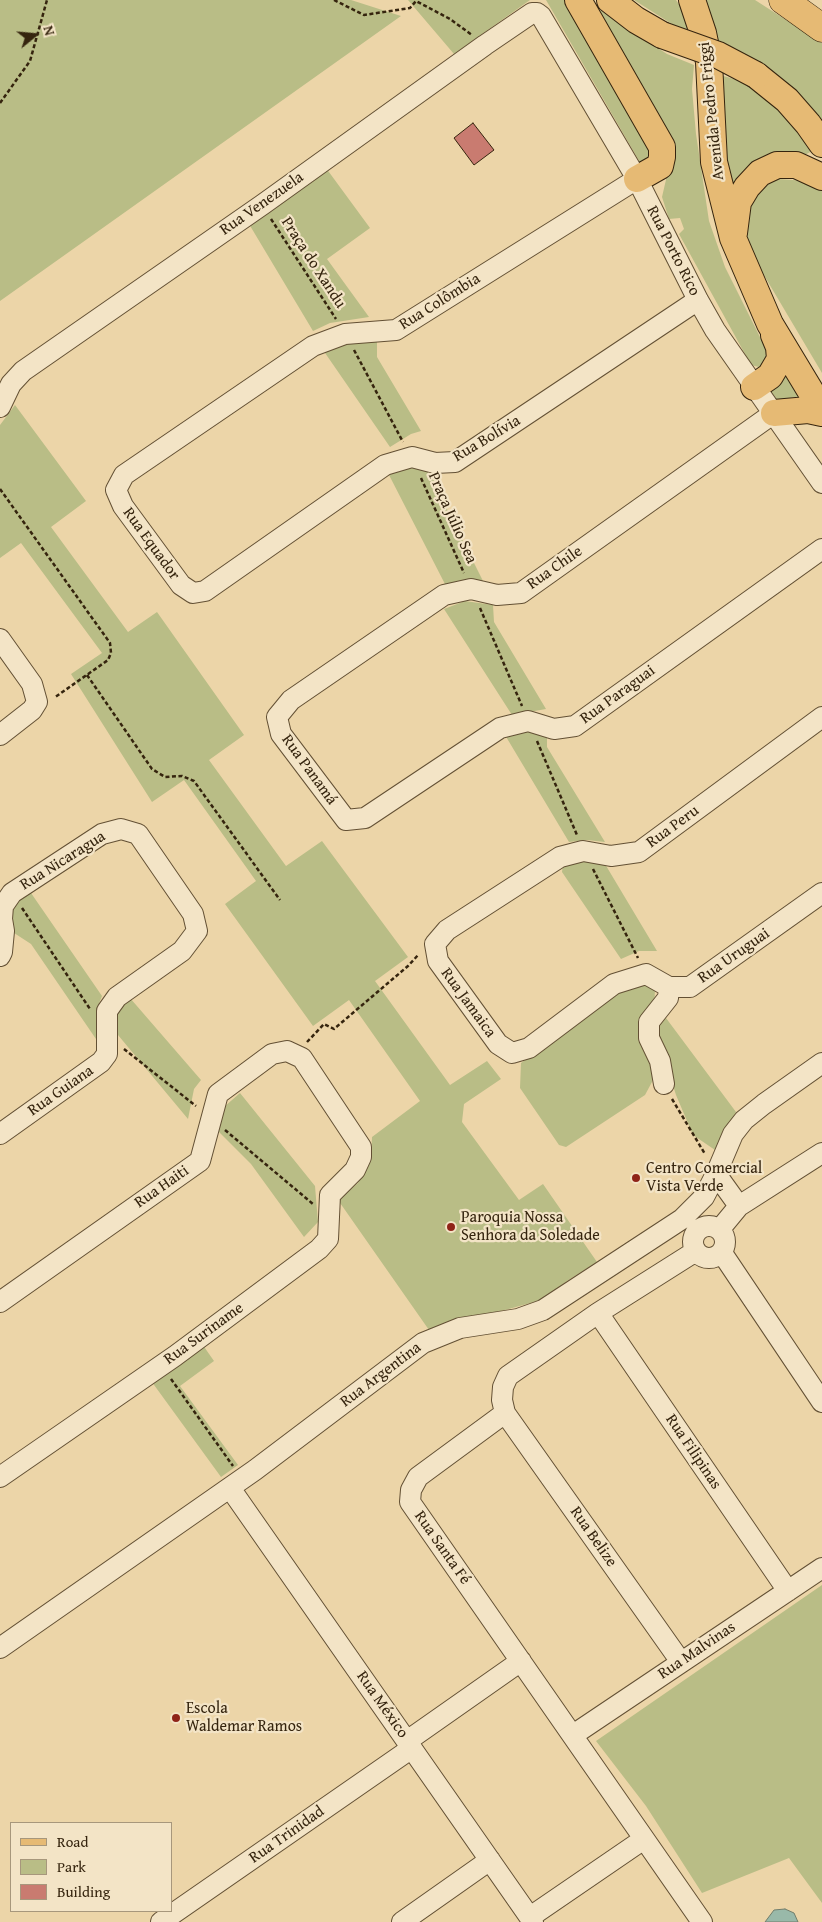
<!DOCTYPE html>
<html>
<head>
<meta charset="utf-8">
<style>
  body { margin:0 }
  #map { position:relative; width:822px; height:1922px; overflow:hidden; background:#ecd5a8; font-family:"Gentium Book Plus",serif }
  canvas { display:block }
  .legend { position:absolute; left:10px; top:1822px; width:162px; height:90px; box-sizing:border-box; background:#f3e4c6; border:1px solid #a7977c; margin:0; padding:6px 9px; list-style:none; font-size:15px; color:#35240e }
  .legend li { display:flex; align-items:center; gap:10px; height:25px }
  .legend b { width:25px; border:1px solid #a7977c }
  .north { position:absolute; left:10px; top:10px; width:50px; height:50px; -webkit-text-stroke:4px #f3e4c6; paint-order:stroke; rotate:73deg; font-size:14px; font-weight:700; line-height:20px; text-align:center; color:#35240e }
  .north::after { content:''; display:block; margin:auto; width:18px; height:22px; background:#35240e; clip-path:polygon(50% 0,100% 100%,50% 72%,0 100%) }
</style>
</head>
<body>
<div id="map">
<canvas width="822" height="1922"></canvas>
<ul class="legend">
<li><b style="height:6px;background:#e6ba74"></b>Road</li>
<li><b style="height:14px;background:#b9bd86"></b>Park</li>
<li><b style="height:14px;background:#c97b70"></b>Building</li>
</ul>
<div class="north">N</div>
</div>
<script>
const context = document.querySelector('canvas').getContext('2d');
context.lineJoin = 'round';
function paint(path, color) { context.fillStyle = color; context.fill(path, 'evenodd'); }
const shape = rows => new Path2D(rows.map(r => 'M' + r).join(''));
function stroke(path, color, width, dash) { context.strokeStyle = color; context.lineWidth = width; context.lineCap = dash ? 'butt' : 'round'; context.setLineDash(dash || []); context.stroke(path); }
function write(font, color, halo, rows, align = 'center') {
  context.font = font + ' "Gentium Book Plus",serif'; context.lineWidth = 4.5; context.setLineDash([]); context.textBaseline = 'middle'; context.strokeStyle = halo; context.fillStyle = color; for (const [text, x, y, turn = 0] of rows) {
    context.save(); context.translate(x, y); context.rotate((+turn || 0) * Math.PI / 180); context.textAlign = isNaN(turn) ? turn : align; if (halo) context.strokeText(text, 0, 0); context.fillText(text, 0, 0); context.restore();
  }
}
paint(shape([
  [0,0,351,0,401,16,0,301],
  [408,0,530,0,454,54],
  [546,0,571,0,654,151,642,166],
  [634,0,676,0,691,22,686,33],
  [702,0,755,0,822,43,822,126,716,44],
  [588,2,667,54,694,65,692,89,696,134,709,221,725,267,766,349,767,362,763,368,751,365,679,234,684,229,680,218,669,219,662,197,668,171],
  [713,73,734,79,750,86,768,97,793,125,812,151,731,196],
  [326,168,370,228,327,259,369,317,330,323,313,331,249,224],
  [778,179,807,181,822,189,822,373,752,255,742,227,748,201,765,183],
  [358,341,377,342,377,357,421,431,411,434,390,447,323,350],
  [782,370,802,399,794,397,787,399,779,408,767,392],
  [15,405,86,501,51,527,128,632,157,612,244,735,209,760,286,866,322,841,408,957,375,981,450,1085,487,1061,501,1079,464,1104,462,1122,519,1200,543,1184,597,1262,567,1281,545,1299,505,1310,468,1318,429,1330,338,1200,358,1183,371,1161,372,1137,420,1101,349,1000,313,1026,225,904,256,881,184,780,152,802,71,674,102,653,21,543,0,558,0,425],
  [401,467,424,469,438,473,436,487,483,581,458,583,446,586,388,473],
  [465,601,493,605,494,622,546,709,512,715,444,609],
  [521,729,547,734,547,747,605,842,587,840,569,842,505,735],
  [573,859,605,864,657,951,639,951,621,959,562,872,563,865],
  [31,893,102,996,98,1006,96,1039,31,944,11,931,11,912,24,895],
  [642,980,655,987,652,1082,645,1095,566,1147,559,1145,520,1088,521,1063,623,986],
  [130,998,201,1080,194,1089,188,1119,118,1035,115,1016],
  [666,1018,736,1112,715,1150,693,1135,676,1095,655,1028],
  [240,1093,315,1186,318,1222,304,1237,251,1164,217,1130,224,1107],
  [200,1341,214,1361,180,1386,238,1465,221,1477,149,1378],
  [822,1585,822,1903,789,1858,702,1893,646,1806,596,1741]
]), '#b9bd86');
const water = shape([
  [785,1909,794,1913,798,1922,765,1922,774,1910,785,1909]
]);
paint(water, '#99b9a9');
stroke(water, '#717d6b', 1);
const building = shape([
  [473,123,494,150,474,165,454,138,473,123]
]);
paint(building, '#c97b70');
stroke(building, '#35240e', 1);
const minor = shape([
  [637,179,396,330,345,334,313,346,124,475,116,490,123,506,181,585,193,593,205,591,385,465,412,457,435,463,455,462,698,300],
  [0,407,11,384,23,371,262,205,485,45,532,13,537,13,541,16,637,179,698,300,715,330,822,483],
  [774,413,521,593,497,595,471,589,444,595,291,700,277,717,281,734,346,820,365,818,500,728,528,721,554,729,575,726,822,549],
  [0,639,32,684,37,702,32,710,0,735],
  [822,717,639,852,611,856,583,851,560,857,447,930,435,944,438,961,498,1044,512,1053,529,1048,614,984,646,974,669,987,690,987,822,893],
  [0,956,2,952,4,931,2,919,3,906,12,893,102,834,121,829,138,834,193,914,197,931,182,951,117,997,107,1011,107,1054,101,1062,0,1134],
  [664,1084,660,1061,649,1038,649,1022,668,998,669,987],
  [716,1174,739,1206],
  '693 1242a16 16 0 1 1 32 0a16 16 0 1 1-32 0Z',
  [720,1229,739,1206,822,1153],
  [722,1253,822,1402],
  [0,1302,200,1161,218,1094,272,1054,287,1051,302,1058,361,1147,361,1157,355,1170,330,1195,328,1239,319,1249,175,1356,0,1477],
  [598,1313,788,1591],
  [505,1413,418,1477,411,1490,410,1502,702,1922],
  [230,1488,533,1922],
  [0,1648,255,1470,423,1343,460,1328,518,1319,543,1310,682,1219,704,1197,716,1174,733,1134,744,1120,764,1104,822,1063],
  [681,1662,505,1413,502,1400,503,1387,508,1376,598,1313,696,1251],
  [573,1735,822,1568],
  [407,1741,521,1661],
  [530,1917,644,1839],
  [161,1922,412,1748],
  [402,1922,490,1860]
]);
const major = shape([
  [578,0,662,147,662,157,660,166,637,179],
  [610,0,636,20,662,35],
  [692,0,703,33,709,62,714,162,733,238,770,324,822,410],
  [756,75,787,100,808,124,822,144],
  [734,233,738,202,747,187,760,173,777,165,796,165,822,177],
  [754,387,770,376,780,359,779,347,774,335],
  [774,413,808,410,822,413]
]);
const highway = shape([
  [783,0,822,28]
]);
stroke(minor, '#635034', 22);
stroke(major, '#35240e', 28);
stroke(highway, '#35240e', 29);
stroke(shape([
  [334,0,364,15,410,8,416,1,450,19,472,35],
  [0,103,30,61,47,0],
  [271,219,336,319],
  [354,350,403,442],
  [421,478,464,573],
  [0,489,110,643,111,653,108,660,54,698],
  [480,608,522,706],
  [87,675,152,769,165,777,182,776,194,781,280,900],
  [537,741,577,835],
  [593,869,638,958],
  [22,908,90,1009],
  [307,1042,324,1024,334,1029,408,966,419,954],
  [124,1049,196,1106],
  [672,1099,705,1154],
  [225,1130,313,1204],
  [171,1379,233,1466]
]), '#35240e', 2.5, [4, 2.5]);
stroke(minor, '#f3e4c6', 20);
stroke(major, '#e6ba74', 26);
stroke(highway, '#e6ba74', 28);
const majorBridge = shape([
  [662,35,718,55,756,75]
]);
stroke(majorBridge, '#35240e', 28, []);
stroke(majorBridge, '#e6ba74', 26);
for (const [x, y, r, color] of [
  [636,1178,5,"#8f2418"],
  [451,1227,5,"#8f2418"],
  [176,1718,5,"#8f2418"]
]) { const dot = new Path2D(); dot.arc(x, y, r, 0, 2 * Math.PI); context.fillStyle = color; context.fill(dot); stroke(dot, '#f3e4c6', 2); }
write('16px', '#35240e', '#f3e4c6', [
  ["Avenida Pedro Friggi",712,111,-96],
  ["Rua Venezuela",262,204,-35],
  ["Rua Porto Rico",673,251,63],
  ["Praça do Xandu",313,263,57],
  ["Rua Colômbia",440,302,-32],
  ["Rua Bolívia",487,439,-31],
  ["Praça Júlio Sea",452,518,66],
  ["Rua Equador",151,544,54],
  ["Rua Chile",555,568,-35],
  ["Rua Paraguai",618,695,-36],
  ["Rua Panamá",309,770,54],
  ["Rua Peru",673,827,-36],
  ["Rua Nicaragua",63,861,-32],
  ["Rua Uruguai",734,956,-35],
  ["Rua Jamaica",468,1003,54],
  ["Rua Guiana",61,1091,-35],
  ["Rua Haiti",162,1187,-35],
  ["Rua Suriname",204,1334,-36],
  ["Rua Argentina",381,1375,-37],
  ["Rua Filipinas",693,1452,56],
  ["Rua Belize",593,1537,55],
  ["Rua Santa Fé",442,1548,55],
  ["Rua Malvinas",697,1651,-34],
  ["Rua México",382,1705,55],
  ["Rua Trinidad",287,1835,-35]
]);
write('16px', '#35240e', '#f3e4c6', [
  ["Centro Comercial",646,1169],
  ["Vista Verde",646,1187],
  ["Paroquia Nossa",461,1218],
  ["Senhora da Soledade",461,1236],
  ["Escola",186,1709],
  ["Waldemar Ramos",186,1727]
], 'left');
</script>
</body>
</html>
